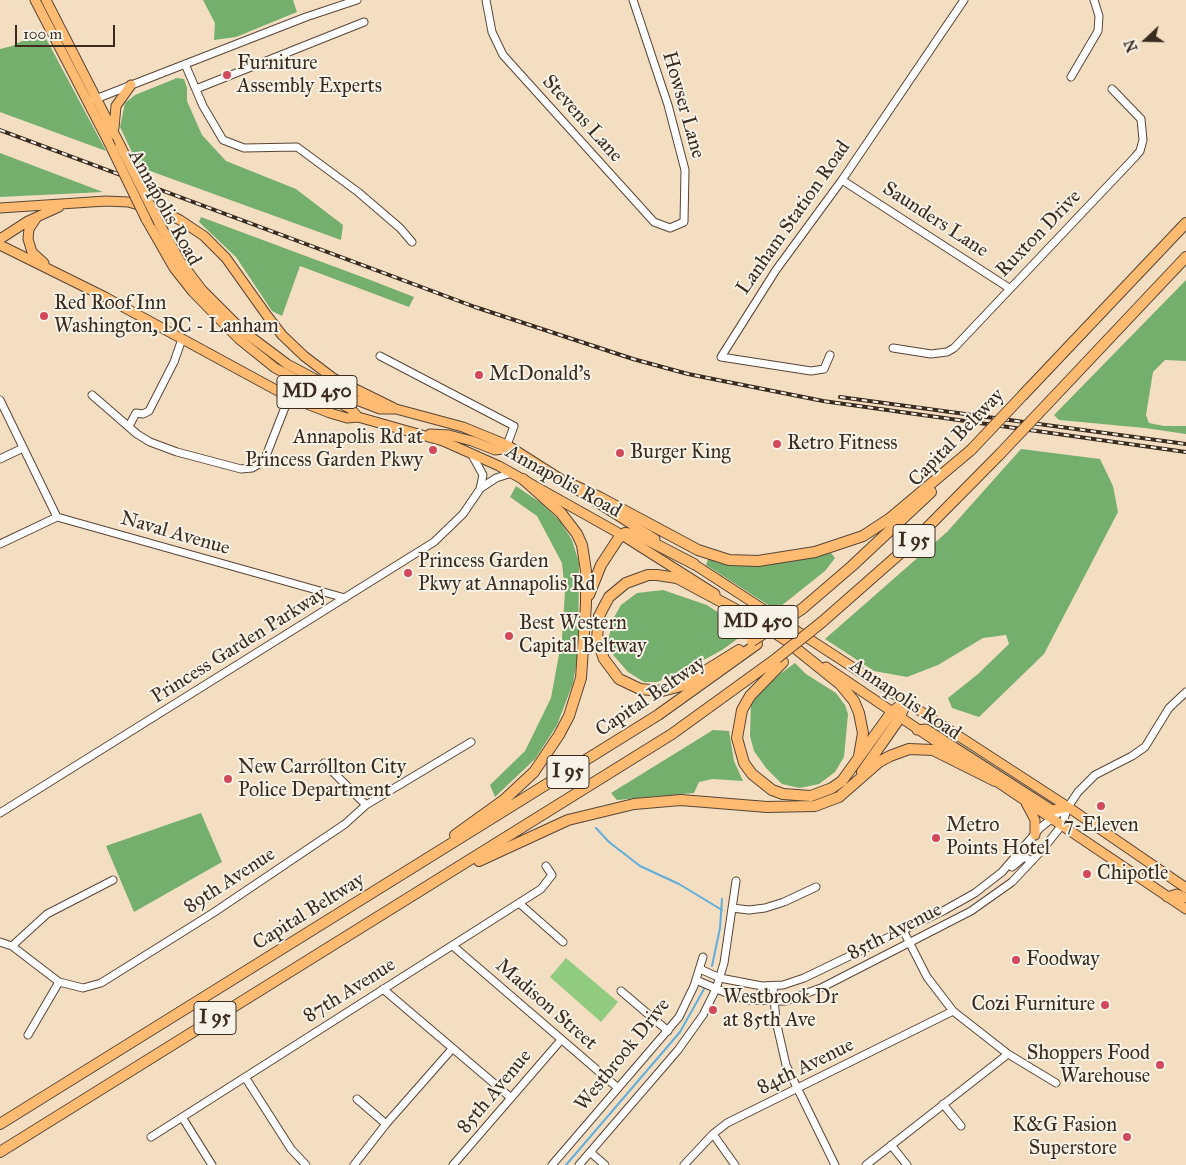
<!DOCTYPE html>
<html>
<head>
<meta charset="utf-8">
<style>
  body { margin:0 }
  #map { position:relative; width:1186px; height:1165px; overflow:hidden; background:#f4dec2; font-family:"IM FELL Great Primer",serif }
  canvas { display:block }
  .north { position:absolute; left:1121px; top:15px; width:50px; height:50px; -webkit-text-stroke:4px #f7f3e8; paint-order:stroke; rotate:249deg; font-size:14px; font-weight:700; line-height:20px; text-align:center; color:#3b2a1e }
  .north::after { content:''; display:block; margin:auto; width:18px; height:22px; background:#3b2a1e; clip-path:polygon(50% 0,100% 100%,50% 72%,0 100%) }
  .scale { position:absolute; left:15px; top:25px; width:100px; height:22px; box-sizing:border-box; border:2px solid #3b2a1e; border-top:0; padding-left:6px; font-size:15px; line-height:18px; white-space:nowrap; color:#3b2a1e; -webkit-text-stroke:4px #f7f3e8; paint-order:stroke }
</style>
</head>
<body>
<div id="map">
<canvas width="1186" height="1165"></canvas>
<div class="north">N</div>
<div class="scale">100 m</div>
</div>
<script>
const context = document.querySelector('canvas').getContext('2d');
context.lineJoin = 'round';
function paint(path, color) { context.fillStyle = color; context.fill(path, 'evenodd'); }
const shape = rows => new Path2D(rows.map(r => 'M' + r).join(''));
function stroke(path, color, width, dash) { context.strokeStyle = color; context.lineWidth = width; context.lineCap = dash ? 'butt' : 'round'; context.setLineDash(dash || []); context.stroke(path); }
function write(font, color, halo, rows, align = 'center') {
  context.font = font + ' "IM FELL Great Primer",serif'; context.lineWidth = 4; context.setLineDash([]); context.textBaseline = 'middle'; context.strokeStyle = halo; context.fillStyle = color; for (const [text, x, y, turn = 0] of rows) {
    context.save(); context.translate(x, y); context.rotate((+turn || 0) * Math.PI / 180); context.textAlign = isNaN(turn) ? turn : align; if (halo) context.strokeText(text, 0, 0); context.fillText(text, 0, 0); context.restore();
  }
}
paint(shape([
  [566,958,618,1002,601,1022,550,977]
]), '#90cb80');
paint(shape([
  [203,0,293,0,297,12,236,37,214,40,215,23],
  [42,31,106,151,0,112,0,49,12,46],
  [177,78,184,79,187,88,187,101,202,135,226,161,296,189,343,225,341,240,139,167,120,127,125,103,135,95],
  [0,153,103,192,0,197],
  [201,217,373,281,414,297,409,307,300,266,282,316,272,311,236,257,199,222],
  [1186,280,1186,361,1165,360,1153,372,1146,415,1149,423,1164,426,1186,426,1186,434,1145,428,1059,420,1054,415],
  [1021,449,1100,459,1113,486,1118,512,1044,654,979,717,952,708,948,698,978,674,1009,644,1006,635,983,638,938,665,907,677,874,671,825,639,947,532],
  [516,486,541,503,560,521,572,540,579,563,578,653,573,683,557,725,535,759,495,797,490,785,525,751,551,698,562,638,565,592,562,563,537,516,510,497],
  [831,553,835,558,825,571,776,610,706,565,708,559,740,566],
  [663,590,707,605,747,632,722,650,678,674,657,682,644,682,628,672,614,656,608,641,613,619,621,605,637,593],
  [795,663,806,674,836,693,845,705,848,714,844,757,835,772,819,784,800,788,782,784,766,768,754,751,750,736,751,701,765,685],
  [713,730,729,731,734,761,743,781,712,779,699,782,694,793,617,800,611,793],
  [201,813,222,862,134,912,106,846]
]), '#74af6e');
stroke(shape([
  [596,828,609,842,640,866,679,884,722,910],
  [712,966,720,928,722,899],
  [566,1165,680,1032,704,989]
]), '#62aedb', 2);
const minor = shape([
  [486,0,492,32,503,55,654,222,670,228,684,222,685,170,668,105,633,0],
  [185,64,203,106,223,140,244,148,297,147,358,192,400,228,412,242],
  [1071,77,1098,31,1099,16,1094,0],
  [196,89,364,22],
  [93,100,306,17,357,0],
  [842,180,1009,288],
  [893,348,931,354,947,352,954,348,1135,157,1140,151,1143,140,1141,119,1112,89],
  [830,355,824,369,811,371,721,357,776,270,842,180,964,0],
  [380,356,514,426,507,445],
  [92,395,137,434,150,442,177,452,241,469,252,468,264,461,289,397],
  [0,400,57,517],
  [129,426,136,413,143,414,149,411,174,362,182,339],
  [0,459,23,448],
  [481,488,496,478,512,473],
  [0,544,57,517,345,598],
  [324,763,366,805],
  [0,813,434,542,463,514,480,489,483,475,471,453],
  [1012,867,1024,857,1032,861],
  [519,903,563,942],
  [732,908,749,910,765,908,784,902,816,887],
  [903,930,927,977,953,1011,1008,1054,1056,1083],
  [0,942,12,946,59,982,83,988,101,983,213,913,345,824,366,805,471,742],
  [12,946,47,914,113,880],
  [453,946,618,1088],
  [700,969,720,978,762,986,783,985,804,978,943,911,975,893,1002,872,1040,828,1064,809],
  [696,980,731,995,749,1000,785,1001,821,988,971,911,1012,882,1042,850,1062,825,1068,807,1078,792,1095,775,1132,756,1145,747,1169,708,1186,692],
  [773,986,776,1021,786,1065,835,1165],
  [383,989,510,1097],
  [621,991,668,1031],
  [28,1035,59,982],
  [245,1077,291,1149,306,1165],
  [357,1099,386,1124],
  [943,1104,961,1126],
  [182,1117,212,1165],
  [713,1134,735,1165],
  [151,1137,541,889,552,875,546,866],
  [891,1145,907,1165],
  [590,1152,605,1165],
  [354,1165,386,1124,452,1049],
  [453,1165,561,1040],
  [552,1165,679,1017,694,986,703,957],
  [579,1165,678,1050,703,1015,716,989,724,963,736,881],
  [684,1165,713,1134,727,1123,953,1011],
  [866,1165,1008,1054]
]);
const major = shape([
  [35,0,108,141],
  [46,0,120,145],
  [114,128,116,106,131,85],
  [0,208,106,201,128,202,164,212,180,220,204,236,226,258,268,317,282,335,304,356,333,378,394,408],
  [37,217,29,229,28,239,32,252,44,263],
  [146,219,174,268,193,292,239,339,275,368,351,409,358,417,443,441,499,466,622,535,715,594],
  [159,223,180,261,202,290,243,331,287,364,349,397,380,409,396,409,463,427,507,445,655,539],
  [0,239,28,221,59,207],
  [0,245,105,297,289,397,330,413,347,418,358,417],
  [430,434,449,435,472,441,495,450,503,449,507,445],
  [689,561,1068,807,1186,888],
  [742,612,794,646],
  [826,667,968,763],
  [917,730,926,729,1052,810,1068,807],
  [990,777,1186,909],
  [1026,803,1035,820,1035,835],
  [1167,897,1177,894,1186,898]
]);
const highway = shape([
  [1023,395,1186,223],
  [1052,399,1186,257],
  [573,485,599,497,698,550,729,560,758,561,815,552,863,536,889,519,971,450],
  [589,595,601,565,618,539,625,533,636,534,694,564],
  [802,609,852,566,931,492],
  [822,622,913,542,1000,454],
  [789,643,840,684,854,701,859,713,863,733,859,756],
  [739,650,681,686,662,691,640,689,619,679,604,659,597,639,599,616,609,597,626,583,648,575,657,575,677,578,748,616],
  [783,662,750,696,742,710,737,738,744,763,752,774,772,790,783,794,811,796,832,788,842,781,891,713,906,701],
  [862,772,899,719,906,702],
  [455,835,505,799,534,772,559,735,569,716,581,678,586,604,586,571,582,545,577,534,561,513,523,479],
  [479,861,568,820,634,804,681,800,767,807,815,806,839,797,879,762,890,756,909,749,933,750,995,781],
  [0,1124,658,715,757,644],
  [0,1152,672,734,777,658]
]);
stroke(minor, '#574537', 9);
stroke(major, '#574537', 11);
stroke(highway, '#574537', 12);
stroke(minor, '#fff', 7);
stroke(major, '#febb71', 9);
stroke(highway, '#febb71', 10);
const rail = shape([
  [0,130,475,307,633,359,688,374,823,401,1186,452],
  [840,397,1186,444]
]);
stroke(rail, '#3b2a1e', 4);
stroke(rail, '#f7f3e8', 2, [5.5]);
const majorBridge = shape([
  [108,141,146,219],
  [120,145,159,223]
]);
const highwayBridge = shape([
  [971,450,1023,395],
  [1000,454,1052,399],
  [752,641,802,609],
  [777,658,822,622]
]);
stroke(majorBridge, '#574537', 11, []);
stroke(highwayBridge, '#574537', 12, []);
stroke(majorBridge, '#febb71', 9);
stroke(highwayBridge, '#febb71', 10);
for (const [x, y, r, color] of [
  [227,75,5,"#d1495b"],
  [44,316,5,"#d1495b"],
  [479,375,5,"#d1495b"],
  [777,444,5,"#d1495b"],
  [433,450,5,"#d1495b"],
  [620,453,5,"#d1495b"],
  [408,573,5,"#d1495b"],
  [509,636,5,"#d1495b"],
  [228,779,5,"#d1495b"],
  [1101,806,5,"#d1495b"],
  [936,838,5,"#d1495b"],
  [1087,874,5,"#d1495b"],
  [1016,960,5,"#d1495b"],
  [1105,1005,5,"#d1495b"],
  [713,1010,5,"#d1495b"],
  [1160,1065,5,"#d1495b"],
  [1127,1137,5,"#d1495b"]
]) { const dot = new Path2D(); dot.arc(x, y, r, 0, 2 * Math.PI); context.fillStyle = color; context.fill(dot); stroke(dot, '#f7f3e8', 2); }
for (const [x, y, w] of [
  [317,392,80],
  [914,541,42],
  [758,622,80],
  [568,772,42],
  [215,1018,42]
]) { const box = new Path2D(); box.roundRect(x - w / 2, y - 16.5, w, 33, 4); context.fillStyle = '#f7f3e8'; context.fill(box); stroke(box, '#3b2a1e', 1); }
write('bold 19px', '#3b2a1e', null, [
  ["MD 450",317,392],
  ["I 95",914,541],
  ["MD 450",758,622],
  ["I 95",568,772],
  ["I 95",215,1018]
]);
write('20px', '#3b2a1e', '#f7f3e8', [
  ["Furniture",237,64],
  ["Assembly Experts",237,87],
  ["Red Roof Inn",54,304],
  ["Washington, DC - Lanham",54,327],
  ["McDonald's",489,375],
  ["Annapolis Rd at",423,438,"right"],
  ["Princess Garden Pkwy",423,461,"right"],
  ["Retro Fitness",787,444],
  ["Burger King",630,453],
  ["Princess Garden",418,562],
  ["Pkwy at Annapolis Rd",418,585],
  ["Best Western",519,624],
  ["Capital Beltway",519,647],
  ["New Carrollton City",238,768],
  ["Police Department",238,791],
  ["Metro",946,826],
  ["Points Hotel",946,849],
  ["7-Eleven",1101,826,"center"],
  ["Chipotle",1097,874],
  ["Foodway",1026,960],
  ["Westbrook Dr",723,998],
  ["at 85th Ave",723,1021],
  ["Cozi Furniture",1095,1005,"right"],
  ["Shoppers Food",1150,1054,"right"],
  ["Warehouse",1150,1077,"right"],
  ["K&G Fasion",1117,1126,"right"],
  ["Superstore",1117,1149,"right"]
], 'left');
write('20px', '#3b2a1e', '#f7f3e8', [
  ["Howser Lane",683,105,74],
  ["Stevens Lane",582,119,48],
  ["Annapolis Road",164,208,61],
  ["Lanham Station Road",794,218,-55],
  ["Saunders Lane",935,220,33],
  ["Ruxton Drive",1039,234,-46],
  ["Capital Beltway",957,438,-46],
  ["Annapolis Road",563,482,29],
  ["Naval Avenue",175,534,16],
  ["Princess Garden Parkway",239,646,-32],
  ["Capital Beltway",651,697,-34],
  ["Annapolis Road",905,700,34],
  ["89th Avenue",230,881,-33],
  ["Capital Beltway",309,912,-32],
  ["85th Avenue",895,932,-27],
  ["87th Avenue",350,991,-32],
  ["Madison Street",546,1005,41],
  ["Westbrook Drive",623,1055,-51],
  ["84th Avenue",806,1067,-26],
  ["85th Avenue",495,1092,-50]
]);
</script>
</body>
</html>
